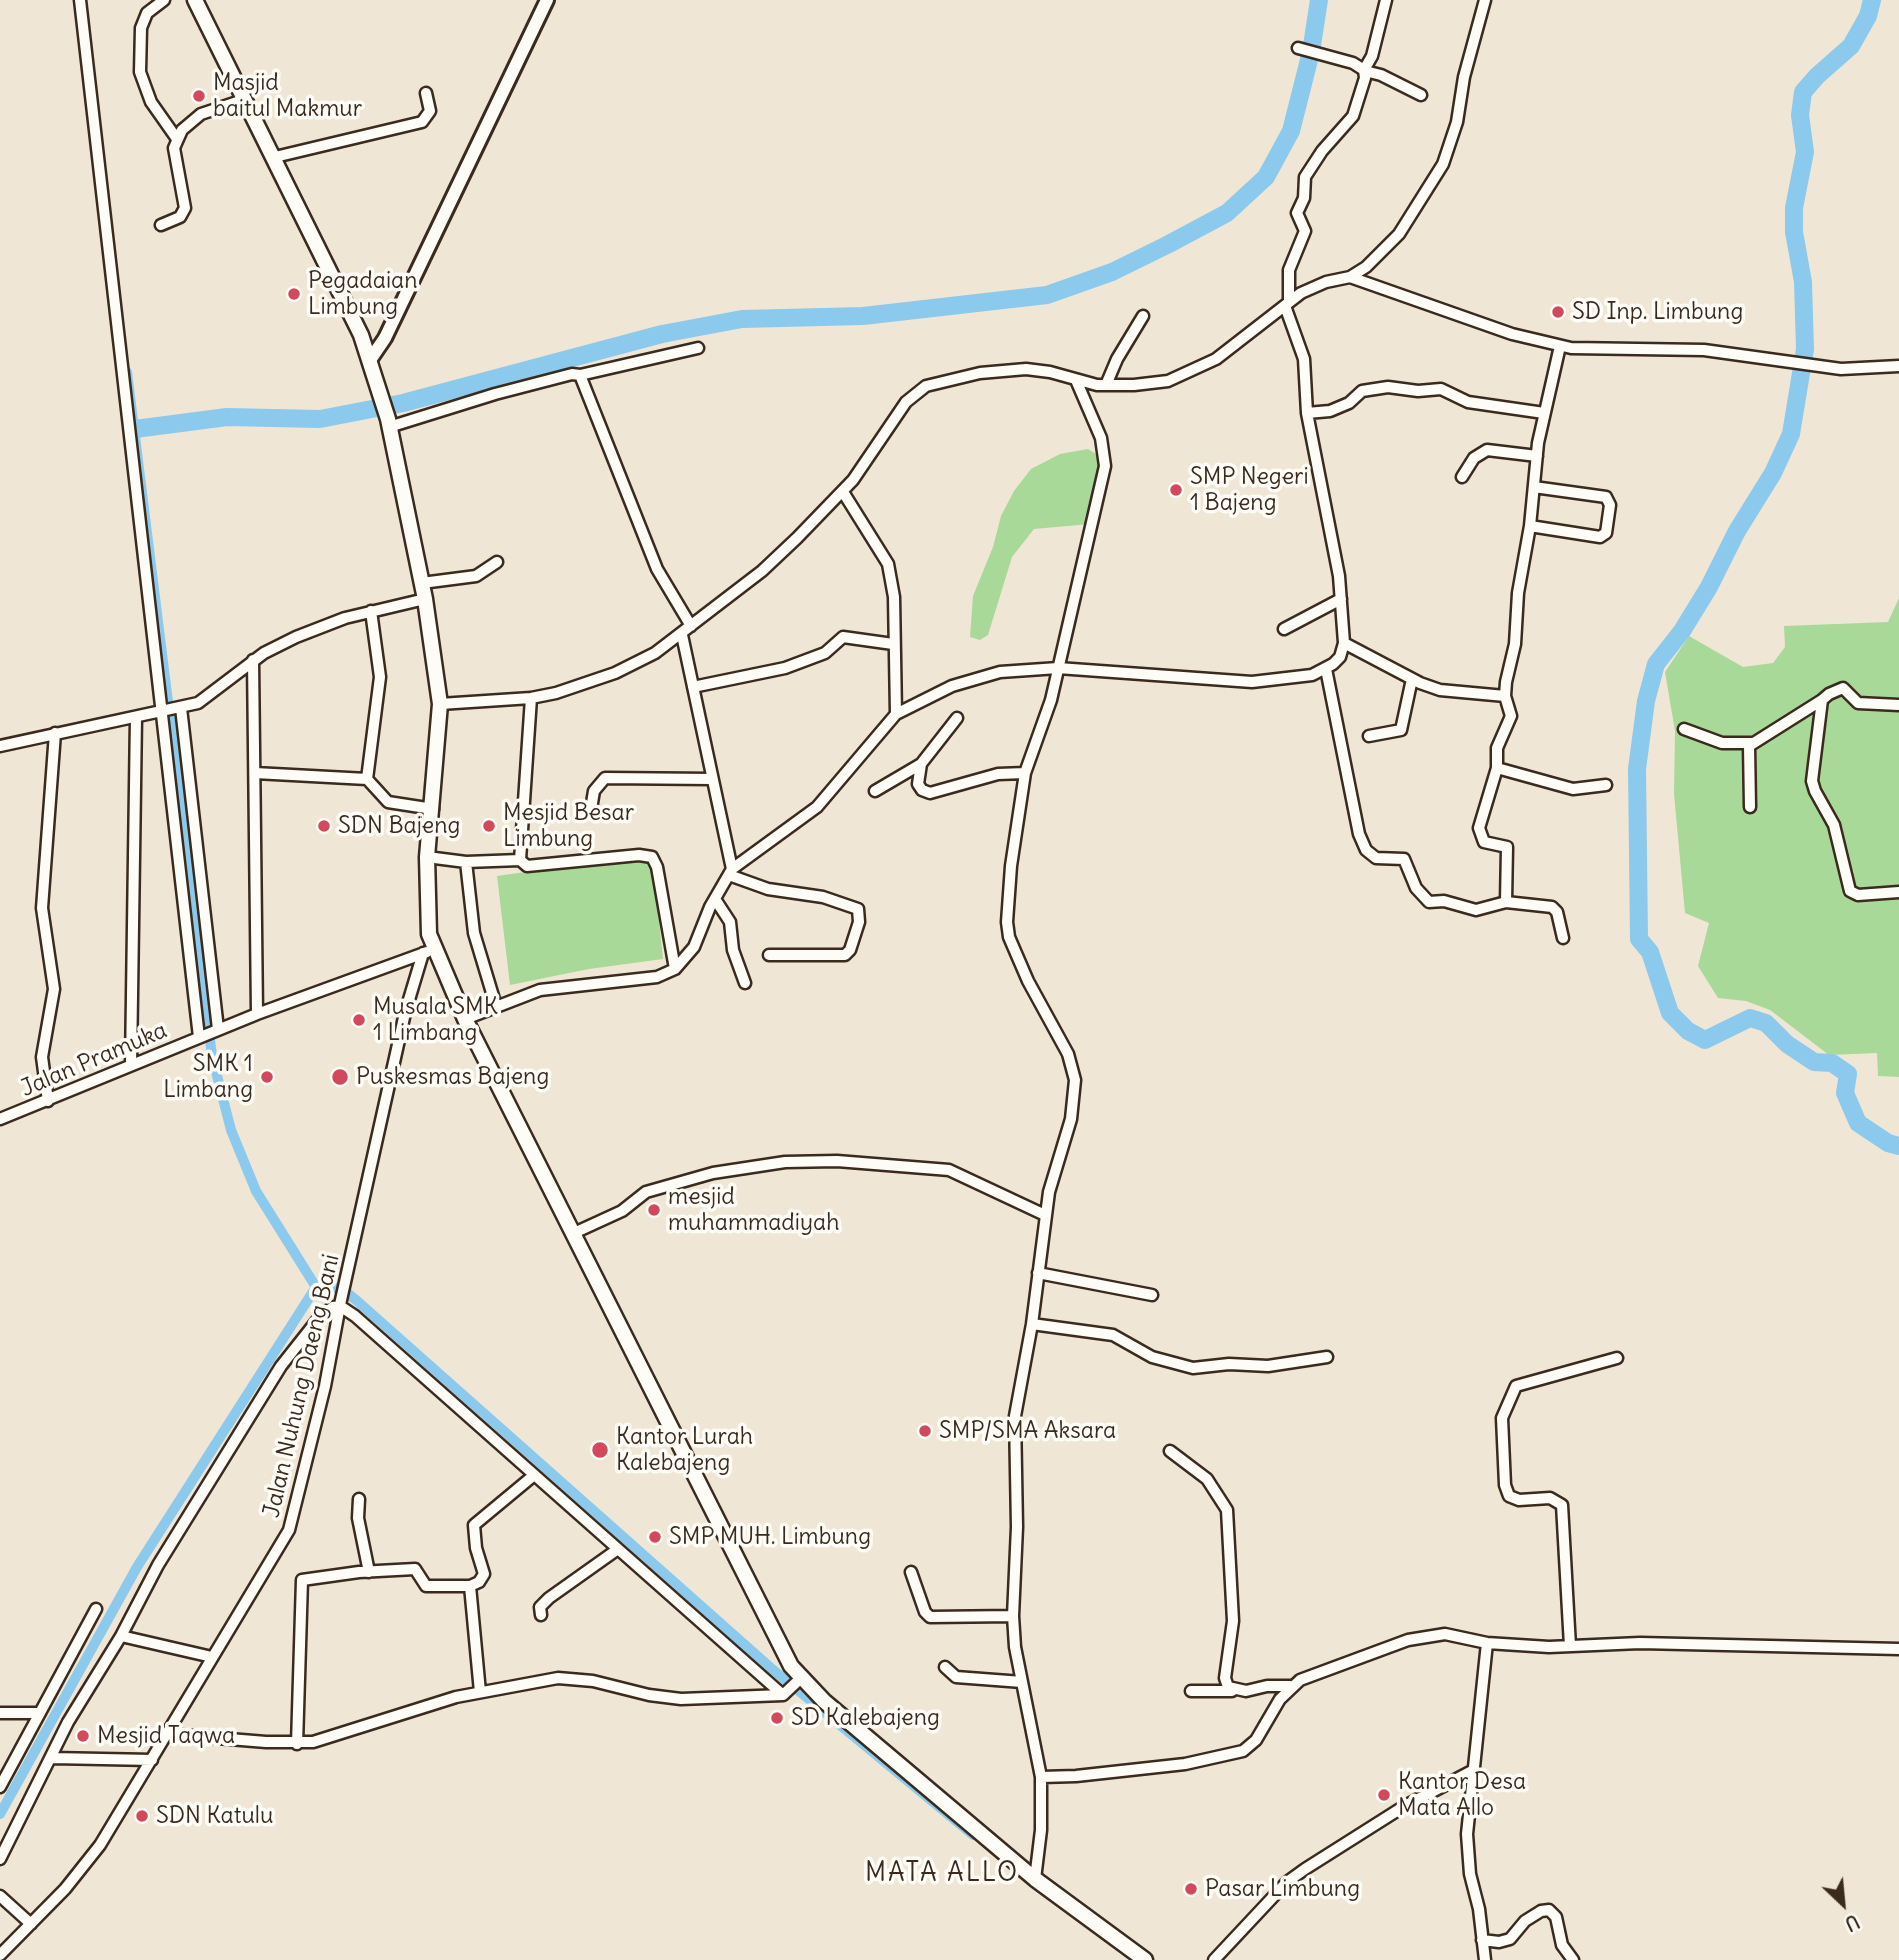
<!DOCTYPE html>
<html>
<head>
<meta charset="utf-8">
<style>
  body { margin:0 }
  #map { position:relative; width:1899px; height:1960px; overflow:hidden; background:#f0e6d5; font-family:Delius,sans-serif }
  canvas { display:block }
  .north { position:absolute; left:1808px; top:1869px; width:70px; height:70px; -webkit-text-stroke:5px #fdfcf7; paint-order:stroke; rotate:154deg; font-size:19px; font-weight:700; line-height:28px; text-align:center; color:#3b2a1e }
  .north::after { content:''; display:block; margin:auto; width:24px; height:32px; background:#3b2a1e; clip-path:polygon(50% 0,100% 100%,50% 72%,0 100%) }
</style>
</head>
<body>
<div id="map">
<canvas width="1899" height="1960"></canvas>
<div class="north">U</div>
</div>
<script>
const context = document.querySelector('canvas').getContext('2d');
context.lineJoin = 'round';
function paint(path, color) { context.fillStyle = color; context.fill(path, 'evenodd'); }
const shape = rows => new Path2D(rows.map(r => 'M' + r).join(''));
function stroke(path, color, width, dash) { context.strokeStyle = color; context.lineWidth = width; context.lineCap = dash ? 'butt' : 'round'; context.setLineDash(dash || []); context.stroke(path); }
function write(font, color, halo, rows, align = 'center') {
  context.font = font + ' Delius,sans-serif'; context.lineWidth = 7; context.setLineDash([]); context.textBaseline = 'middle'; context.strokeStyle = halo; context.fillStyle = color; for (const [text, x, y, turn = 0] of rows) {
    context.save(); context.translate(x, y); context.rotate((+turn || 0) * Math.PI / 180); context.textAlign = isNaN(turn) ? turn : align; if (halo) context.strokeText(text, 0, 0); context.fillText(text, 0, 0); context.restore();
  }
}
paint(shape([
  [1088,449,1099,456,1096,499,1090,524,1034,529,1012,557,988,635,980,640,970,637,973,596,993,547,1001,516,1014,491,1031,469,1060,454],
  [1899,569,1899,1077,1878,1076,1877,1053,1829,1055,1770,1010,1746,1001,1718,998,1698,966,1709,923,1685,913,1674,794,1675,731,1665,672,1689,636,1743,667,1773,663,1785,647,1784,626,1888,622,1899,598],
  [652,854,663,959,589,969,510,985,497,876]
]), '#a8d999');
stroke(shape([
  [127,372,212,1056,231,1130,256,1191,316,1287],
  [316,1287,341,1288,356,1300,771,1668,973,1835],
  [0,1814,137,1567,316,1287]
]), '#8bcaec', 10);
stroke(shape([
  [1872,0,1868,16,1851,46,1817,76,1803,92,1800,115,1805,152,1794,208,1794,232,1803,282,1805,349,1791,434,1773,473,1737,531,1709,587,1682,631,1656,664,1646,701,1637,769,1639,939,1650,952,1670,1013,1688,1031,1705,1040,1750,1018,1766,1023,1787,1044,1814,1062,1832,1063,1848,1074,1845,1093,1858,1123,1888,1143,1899,1146],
  [135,429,227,417,320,419,403,403,662,334,742,319,863,316,1047,295,1112,272,1167,245,1227,213,1266,177,1291,131,1311,52,1319,0]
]), '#8bcaec', 18);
const minor = shape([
  [80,0,199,1037],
  [164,0,147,13,141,28,140,72,151,102,177,139],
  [1364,70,1372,56,1386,0],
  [1365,71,1381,75,1421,95],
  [275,157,422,122,430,111,426,93],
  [161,225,180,217,185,208,174,148,182,130,201,114,246,99],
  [1350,277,1512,334,1571,348,1704,350,1841,369,1899,366],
  [1289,302,1289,270,1305,231,1297,213,1304,198,1305,177,1322,151,1353,116,1365,78,1364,70,1353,63,1298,48],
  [1560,346,1538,443,1530,526,1518,593,1515,644,1506,682,1505,696,1511,716,1497,748,1497,768,1479,828,1484,842,1507,847,1506,902,1552,907,1557,912,1563,938],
  [580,375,698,348],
  [1106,385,1117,359,1143,316],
  [1307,413,1330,411,1349,403,1362,391,1388,387,1418,391,1441,389,1468,402,1544,413],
  [389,427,495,394,572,374,580,375,657,569,691,626],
  [1462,477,1474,458,1487,450,1537,456],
  [843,492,888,564,894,597,896,714],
  [1530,526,1600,537,1606,533,1610,505,1606,497,1534,487],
  [422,583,476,576,497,562],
  [1284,629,1341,599],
  [682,635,732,869],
  [1344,643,1420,683,1440,690,1505,696],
  [253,660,257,1014],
  [1326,669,1359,834,1366,850,1376,858,1404,859,1416,888,1429,902,1444,901,1476,910,1506,902],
  [693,687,785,668,825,653,843,637,893,644],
  [531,698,520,860,527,866,639,855,652,857,657,867,675,969],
  [440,704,531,698,556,693,615,673,655,653,762,571,797,538,853,480,906,402,926,386,980,373,1026,369,1050,372,1097,385,1134,385,1168,381,1216,359,1301,293,1326,282,1350,277,1366,267,1399,234,1443,164,1457,122,1464,77,1485,0],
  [1899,705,1858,703,1843,688,1829,694,1822,700,1812,781,1815,791,1834,825,1850,891,1858,895,1899,892],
  [181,708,218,1029],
  [957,718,921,764,918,784,922,790,930,793,998,774,1025,773],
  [1684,729,1722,743,1752,743],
  [1369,736,1401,730,1412,679],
  [0,746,198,703,264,653,296,637,345,618,425,599],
  [1497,768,1573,789,1606,785],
  [255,773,367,779,388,802,433,809],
  [367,779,380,677,371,611],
  [875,791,921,764],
  [1750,807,1749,746,1822,700],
  [591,809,594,791,605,778,712,779],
  [427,857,466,862,520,860],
  [466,862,474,933,496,1006],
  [729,875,768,889,823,897,858,909,859,922,850,950,845,955,769,955],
  [715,899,730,922,733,950,745,983],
  [465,1019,540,990,657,977,675,969,694,947,710,907,732,869,817,807,896,714,952,686,1000,672,1058,668,1252,682,1312,675,1333,664,1340,657,1344,643,1339,576,1307,413,1304,359,1285,306],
  [131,1065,136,717],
  [48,1101,42,1057,54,989,42,908,55,733],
  [0,1119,257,1014,427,952],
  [574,1233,622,1211,646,1192,713,1173,785,1162,837,1161,949,1170,1045,1215],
  [1038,1273,1152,1295],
  [1032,1324,1113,1335,1152,1357,1193,1368,1229,1364,1268,1366,1327,1357],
  [1170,1451,1207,1479,1227,1510,1233,1621,1225,1678,1228,1687,1246,1691,1267,1686,1290,1686],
  [359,1499,358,1518,369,1572],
  [911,1572,925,1612,930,1617,1013,1616],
  [541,1615,540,1607,549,1598,618,1549],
  [121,1636,212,1657],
  [1570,1646,1562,1505,1550,1498,1519,1500,1509,1496,1505,1485,1502,1418,1516,1386,1617,1358],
  [945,1667,956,1677,1022,1682],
  [1191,1691,1232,1691],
  [480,1692,470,1586,479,1582,484,1574,476,1548,474,1525,533,1476],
  [0,1713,40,1713],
  [168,1734,266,1742,313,1742,456,1697,558,1678,593,1681,649,1695,681,1699,783,1695,801,1678],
  [297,1744,302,1580,359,1572,415,1569,426,1586,470,1586],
  [52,1758,152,1760],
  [1041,1777,1076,1776,1185,1764,1243,1751,1256,1740,1280,1699,1300,1680,1408,1640,1445,1634,1487,1643,1549,1647,1640,1643,1899,1649],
  [0,1787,96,1609],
  [0,1859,68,1722,121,1636,158,1565,281,1366,319,1318,333,1307,340,1306,355,1316,783,1695],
  [1035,1879,1041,1830,1041,1777,1015,1647,1013,1616,1017,1527,1015,1416,1032,1324,1049,1192,1071,1119,1075,1080,1068,1054,1028,981,1009,937,1007,922,1011,866,1025,773,1051,700,1105,466,1101,438,1076,380],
  [0,1896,31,1924],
  [1482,1940,1499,1942,1510,1939,1525,1921,1541,1911,1549,1910,1556,1917,1562,1945,1573,1960],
  [0,1955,65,1889,100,1845,289,1530,325,1386,341,1300,405,1013,423,953],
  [1214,1960,1287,1882,1305,1869,1403,1807,1474,1770],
  [1485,1960,1479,1909,1470,1874,1467,1834,1487,1643]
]);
const major = shape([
  [370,360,385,338,547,0]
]);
const highway = shape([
  [195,0,361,335,388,419,425,599,440,704,427,857,429,934,465,1019,791,1666,824,1701,1035,1879,1145,1960]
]);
stroke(minor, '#3b2a1e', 15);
stroke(major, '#3b2a1e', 18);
stroke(highway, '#3b2a1e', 19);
stroke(minor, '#fdfcf7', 10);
stroke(major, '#fdfcf7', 12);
stroke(highway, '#fdfcf7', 14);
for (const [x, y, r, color] of [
  [199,96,7,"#d1495b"],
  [294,294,7,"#d1495b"],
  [1558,312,7,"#d1495b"],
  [1176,490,7,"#d1495b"],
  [324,826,7,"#d1495b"],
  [489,826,7,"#d1495b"],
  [359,1020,7,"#d1495b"],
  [267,1077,7,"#d1495b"],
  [340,1077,9,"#d1495b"],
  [654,1210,7,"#d1495b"],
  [925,1431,7,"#d1495b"],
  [600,1450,9,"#d1495b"],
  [655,1537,7,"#d1495b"],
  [777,1718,7,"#d1495b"],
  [83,1736,7,"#d1495b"],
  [1384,1795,7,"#d1495b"],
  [142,1816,7,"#d1495b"],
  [1191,1889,7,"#d1495b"]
]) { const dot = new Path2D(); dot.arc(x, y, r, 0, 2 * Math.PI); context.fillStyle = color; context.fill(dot); stroke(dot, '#fdfcf7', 2.5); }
write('23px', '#3b2a1e', '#fdfcf7', [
  ["Masjid",213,83],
  ["baitul Makmur",213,109],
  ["Pegadaian",308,281],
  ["Limbung",308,307],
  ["SD Inp. Limbung",1572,312],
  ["SMP Negeri",1190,477],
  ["1 Bajeng",1190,503],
  ["Mesjid Besar",503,813],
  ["Limbung",503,839],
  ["SDN Bajeng",338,826],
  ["Musala SMK",373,1007],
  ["1 Limbang",373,1033],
  ["SMK 1",253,1064,"right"],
  ["Limbang",253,1090,"right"],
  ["Puskesmas Bajeng",356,1077],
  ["mesjid",668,1197],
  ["muhammadiyah",668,1223],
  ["SMP/SMA Aksara",939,1431],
  ["Kantor Lurah",616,1437],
  ["Kalebajeng",616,1463],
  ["SMP MUH. Limbung",669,1537],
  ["SD Kalebajeng",791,1718],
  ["Mesjid Taqwa",97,1736],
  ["Kantor Desa",1398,1782],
  ["Mata Allo",1398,1808],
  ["SDN Katulu",156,1816],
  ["Pasar Limbung",1205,1889]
], 'left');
write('23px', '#3b2a1e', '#fdfcf7', [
  ["Jalan Pramuka",94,1060,-23],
  ["Jalan Nuhung Daeng Bani",302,1386,-77]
]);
context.letterSpacing = '2px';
write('26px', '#3b2a1e', '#fdfcf7', [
  ["MATA ALLO",942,1874]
]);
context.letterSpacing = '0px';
</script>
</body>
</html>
